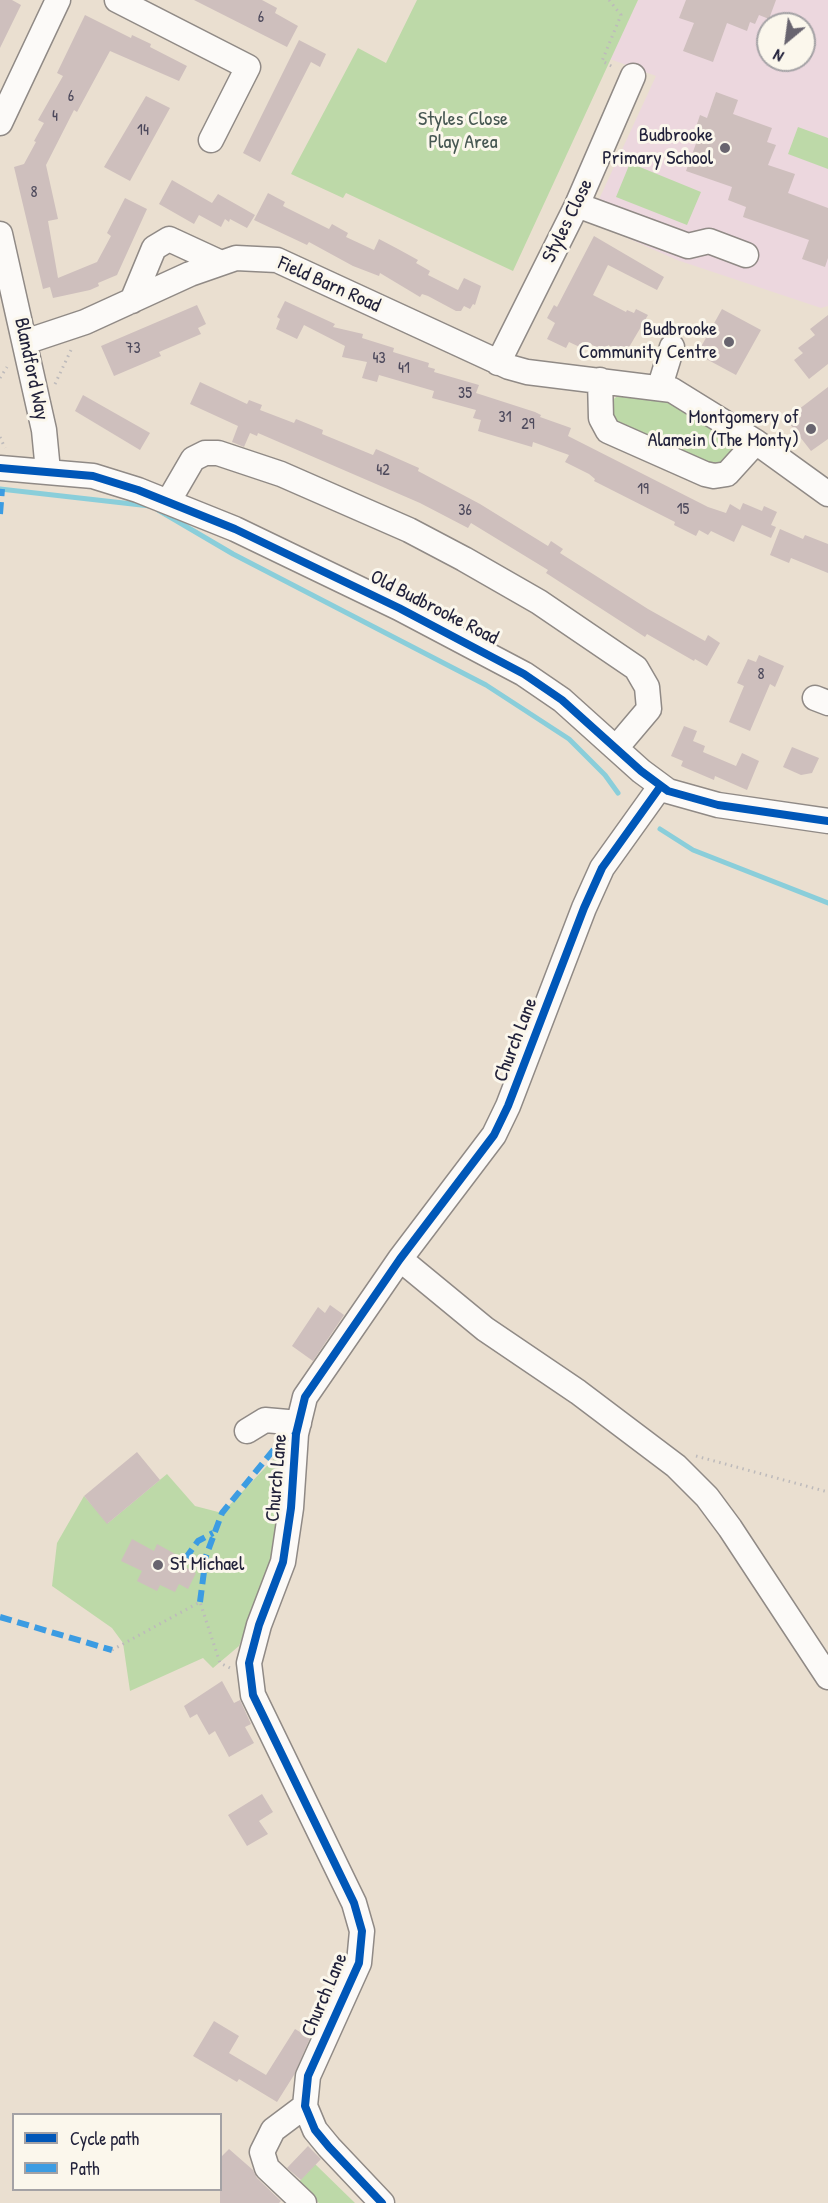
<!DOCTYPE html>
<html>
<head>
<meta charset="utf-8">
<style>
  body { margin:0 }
  #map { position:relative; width:828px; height:2203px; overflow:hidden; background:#eadfd0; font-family:"Patrick Hand",sans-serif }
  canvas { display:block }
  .legend { position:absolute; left:12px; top:2113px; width:210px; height:78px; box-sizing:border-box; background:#fbf7ec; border:2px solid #a4a2a5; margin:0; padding:8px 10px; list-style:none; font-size:18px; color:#22223b }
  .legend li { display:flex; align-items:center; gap:12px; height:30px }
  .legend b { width:30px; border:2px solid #a4a2a5 }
  .north { position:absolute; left:756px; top:12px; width:60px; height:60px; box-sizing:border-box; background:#fbf7ec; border:2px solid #a4a2a5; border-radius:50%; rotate:209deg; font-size:16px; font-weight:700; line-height:24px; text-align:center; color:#22223b }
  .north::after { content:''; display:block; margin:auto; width:21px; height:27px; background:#68646f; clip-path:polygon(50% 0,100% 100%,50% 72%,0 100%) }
</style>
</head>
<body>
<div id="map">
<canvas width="828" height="2203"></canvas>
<ul class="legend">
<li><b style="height:8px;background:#0057b8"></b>Cycle path</li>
<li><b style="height:8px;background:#3c9ce2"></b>Path</li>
</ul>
<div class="north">N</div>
</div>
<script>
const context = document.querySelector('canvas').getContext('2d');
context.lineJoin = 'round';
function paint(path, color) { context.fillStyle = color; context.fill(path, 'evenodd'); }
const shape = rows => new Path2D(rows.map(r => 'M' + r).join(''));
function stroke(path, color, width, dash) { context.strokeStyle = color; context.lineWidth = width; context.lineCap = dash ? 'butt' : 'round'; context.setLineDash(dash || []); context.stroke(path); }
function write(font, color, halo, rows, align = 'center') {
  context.font = font + ' "Patrick Hand",sans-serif'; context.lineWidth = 6; context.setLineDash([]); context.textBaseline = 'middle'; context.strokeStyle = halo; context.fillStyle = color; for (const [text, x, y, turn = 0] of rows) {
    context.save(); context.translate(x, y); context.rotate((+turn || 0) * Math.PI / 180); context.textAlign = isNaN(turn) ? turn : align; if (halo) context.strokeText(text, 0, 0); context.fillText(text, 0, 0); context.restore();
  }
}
paint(shape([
  [638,0,828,0,828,306,821,308,677,260,589,221,656,76,610,59],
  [768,24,804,24,804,60,768,60]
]), '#ecd7de');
paint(shape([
  [417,0,638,0,513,271,346,193,343,198,291,174,358,48,386,63],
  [798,127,828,138,828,169,788,154],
  [630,163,701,192,687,225,616,197],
  [621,393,646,396,674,405,726,436,733,451,722,467,704,465,612,419,609,403],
  [285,1447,273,1556,239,1646,213,1668,203,1658,130,1691,123,1643,112,1628,52,1586,57,1543,84,1496,108,1523,167,1474,195,1506,222,1513],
  [315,2164,355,2203,319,2203,297,2184]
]), '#bdd9a8');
stroke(shape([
  [0,489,150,506],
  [158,510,233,554,486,685,569,739,605,775,618,793],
  [660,829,693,850,828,903]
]), '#8aceda', 5);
paint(shape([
  [0,0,12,0,21,5,0,48],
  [194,0,262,0,277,8,275,13,298,26,287,47],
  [686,0,776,0,769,19,759,15,755,24,750,22,747,31,727,23,713,62,683,51,694,23,679,18],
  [85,15,131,38,132,35,151,44,150,47,187,66,179,81,110,51,77,112,74,110,46,165,58,219,48,221,58,278,97,262,111,236,107,233,125,198,147,209,117,275,98,283,99,286,90,290,53,298,50,287,43,289,14,167,24,164,36,142,34,141,44,123,38,120,63,76,57,73],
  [299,40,326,54,320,67,311,62,260,162,243,153],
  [716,92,738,100,733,114,772,128,767,142,776,145,768,165,795,174,788,193,828,208,828,258,825,267,802,259,809,240,743,217,746,207,728,200,732,187,686,171,698,138,693,136,700,115,707,118],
  [146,96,170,108,130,181,104,167],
  [172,180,212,203,218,194,255,215,247,228,230,219,229,222,225,219,221,227,199,215,194,224,159,204],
  [268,193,285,202,283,206,329,229,332,224,348,233,346,237,374,250,379,239,398,249,418,260,416,263,430,271,428,275,458,290,464,278,481,286,475,305,473,304,470,309,464,306,461,311,456,311,428,296,422,294,420,297,380,273,379,276,353,266,309,242,307,245,254,220],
  [594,236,664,277,657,290,608,265,593,295,626,312,627,310,634,313,636,309,648,315,625,354,608,345,605,352,587,342,584,349,569,342,566,348,547,339,555,323,547,318,554,305,557,307],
  [285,301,335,324,333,327,363,334,362,338,394,348,393,352,429,363,428,367,435,369,434,372,479,385,476,393,535,412,541,415,540,417,571,428,568,436,708,507,726,513,730,504,740,510,743,503,762,511,764,506,777,512,771,525,776,527,771,538,742,525,734,542,711,531,708,535,699,530,696,536,674,525,675,522,594,481,595,479,589,474,565,462,569,455,533,442,532,447,478,431,481,420,473,418,476,410,432,398,434,391,379,375,377,382,362,378,367,362,342,357,345,346,304,325,297,339,276,329,280,319,277,317],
  [197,305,206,324,198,328,201,334,159,352,161,356,114,376,101,346],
  [722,309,761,330,736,375,697,354],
  [828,315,828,364,809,379,794,360,803,353,798,348,815,335,810,329],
  [200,382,247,404,249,400,262,405,260,410,294,423,296,419,323,430,322,434,373,455,376,449,419,468,418,471,480,504,548,546,551,541,563,549,560,553,648,609,705,641,708,635,720,643,707,666,695,659,694,661,647,634,645,637,546,573,548,570,471,523,468,528,420,503,258,433,257,436,250,433,244,447,232,442,238,426,190,404],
  [828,387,828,439,811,451,786,419],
  [83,395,150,433,140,450,75,411],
  [780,529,803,539,805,535,828,544,828,573,791,558,789,563,770,555],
  [759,655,784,666,775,687,770,684,750,731,729,722,744,686,737,683,748,659,756,662],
  [684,726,697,731,693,741,705,746,703,752,736,766,742,753,759,761,747,790,715,776,714,780,681,766,683,761,671,756],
  [792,747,819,758,812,773,801,775,783,767],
  [330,1305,344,1315,313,1361,292,1346,318,1307,325,1313],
  [137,1452,160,1480,107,1524,84,1496],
  [132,1539,154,1551,157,1544,188,1561,185,1567,196,1573,188,1589,179,1584,175,1592,160,1585,157,1591,137,1581,142,1571,121,1561],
  [222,1681,234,1703,240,1700,251,1724,245,1727,254,1743,229,1757,215,1731,209,1735,197,1714,190,1718,184,1706],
  [262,1794,273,1812,259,1821,268,1834,247,1846,228,1815],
  [214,2021,239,2036,229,2053,266,2075,295,2029,310,2038,294,2075,277,2102,239,2079,237,2082,193,2056],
  [308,2146,321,2159,301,2180,287,2168],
  [229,2149,253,2170,257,2178,281,2201,279,2203,220,2203,220,2158]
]), '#cebfbd');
const minor = shape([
  [117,0,248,67,211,140],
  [0,123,58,0],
  [577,205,688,246,709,241,746,255],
  [0,234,44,430,48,471],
  [132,301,154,248,169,239,221,263],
  [25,342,85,322,190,274,236,258,277,260,509,367,527,372,672,390,756,442,828,494],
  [498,363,577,205,633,76],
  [600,380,601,418,608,431,705,474,714,476,727,474,756,442],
  [660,386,672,347],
  [0,468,93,476,138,490,235,529,399,608,524,674,562,700,641,771,668,791,718,805,828,821],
  [168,502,193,459,205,453,218,453,281,474,409,530,464,559,539,602,636,668,647,687,649,709,616,748],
  [815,698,828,703],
  [400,1259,485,1329,578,1392,676,1466,707,1497,730,1528,828,1677],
  [247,1431,265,1420,299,1423],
  [304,2203,267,2168,262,2152,273,2130,305,2106],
  [382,2203,329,2147,315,2130,305,2106,308,2076,359,1963,362,1931,354,1903,253,1695,249,1663,259,1625,283,1562,291,1508,296,1434,305,1397,400,1259,494,1135,508,1106,584,908,602,868,660,787]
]);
stroke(minor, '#908a86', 27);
stroke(shape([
  [609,0,621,15,602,61,615,68],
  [0,378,7,367],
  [55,384,71,350],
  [0,437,5,448],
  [696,1456,828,1492],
  [112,1650,200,1602,220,1663,230,1668]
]), '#bdbabb', 3, [1.5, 4.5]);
stroke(minor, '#fcfaf8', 24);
stroke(shape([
  [0,514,2,489],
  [185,1559,198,1541,213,1533],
  [200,1602,206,1556,222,1513,280,1442,296,1434],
  [0,1617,112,1650]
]), '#3c9ce2', 6, [12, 6]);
stroke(shape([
  [0,468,93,476,138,490,235,529,399,608,524,674,562,700,641,771,668,791,718,805,828,821],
  [382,2203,329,2147,315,2130,305,2106,308,2076,359,1963,362,1931,354,1903,253,1695,249,1663,259,1625,283,1562,291,1508,296,1434,305,1397,400,1259,494,1135,508,1106,584,908,602,868,660,787]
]), '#0057b8', 8);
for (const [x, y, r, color] of [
  [725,148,6,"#68646f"],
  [729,342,6,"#68646f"],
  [811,429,6,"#68646f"],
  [158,1565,6,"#68646f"]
]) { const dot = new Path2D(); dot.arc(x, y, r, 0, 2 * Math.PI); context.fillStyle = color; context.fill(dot); stroke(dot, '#fbf7ec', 2); }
write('16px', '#4d495c', null, [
  ["6",261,18],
  ["6",71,97],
  ["4",55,117],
  ["14",143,131],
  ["8",34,193],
  ["73",133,349],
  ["43",379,359],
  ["41",404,369],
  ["35",465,394],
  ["31",505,418],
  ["29",528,425],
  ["42",383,471],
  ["19",643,490],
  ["15",683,510],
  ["36",465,511],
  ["8",761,675]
]);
write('20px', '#465752', '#fbf7ec', [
  ["Styles Close",463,120],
  ["Play Area",463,143]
]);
write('20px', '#22223b', '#fbf7ec', [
  ["Budbrooke",713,136],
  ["Primary School",713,159],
  ["Budbrooke",717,330],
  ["Community Centre",717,353],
  ["Montgomery of",799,418],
  ["Alamein (The Monty)",799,441],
  ["St Michael",170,1565,"left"]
], 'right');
write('20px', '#22223b', '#fbf7ec', [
  ["Styles Close",568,221,-64],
  ["Field Barn Road",329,285,24],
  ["Blandford Way",31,369,78],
  ["Old Budbrooke Road",434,608,27],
  ["Church Lane",516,1040,-69],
  ["Church Lane",277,1478,-85],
  ["Church Lane",325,1995,-67]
]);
</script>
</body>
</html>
